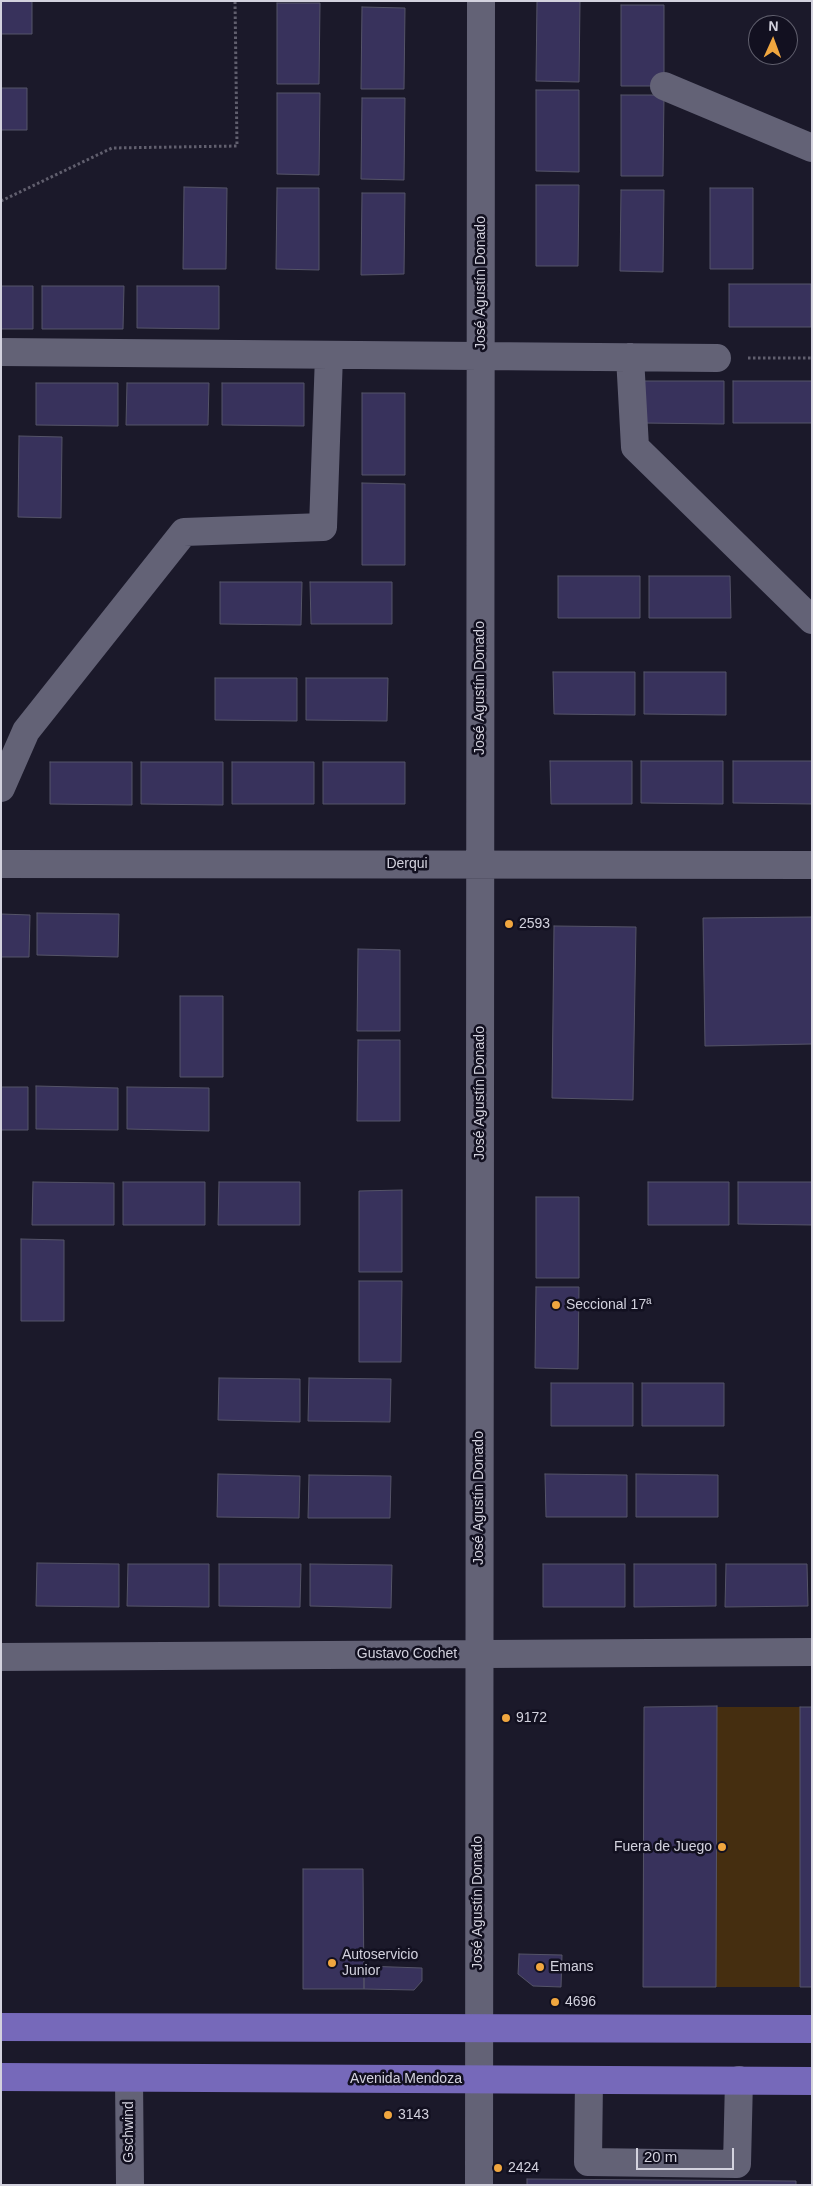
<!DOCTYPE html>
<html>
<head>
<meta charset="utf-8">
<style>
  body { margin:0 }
  #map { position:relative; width:813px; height:2186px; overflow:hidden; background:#1b192a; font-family:Arial,sans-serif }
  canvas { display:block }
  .frame { position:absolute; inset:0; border:2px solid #d3d2de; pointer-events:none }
  .north { position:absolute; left:748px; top:15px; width:50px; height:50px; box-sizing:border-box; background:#121020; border:1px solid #5f5e6c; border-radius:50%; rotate:2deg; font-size:14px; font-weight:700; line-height:20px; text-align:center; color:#d3d2de }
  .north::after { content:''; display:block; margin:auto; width:18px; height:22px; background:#f0a63f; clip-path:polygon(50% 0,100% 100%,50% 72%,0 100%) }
  .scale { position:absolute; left:636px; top:2148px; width:98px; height:22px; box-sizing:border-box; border:2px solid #d3d2de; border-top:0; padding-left:6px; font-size:15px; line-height:18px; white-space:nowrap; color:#d3d2de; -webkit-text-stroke:4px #121020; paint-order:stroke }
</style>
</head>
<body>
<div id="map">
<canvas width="813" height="2186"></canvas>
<div class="frame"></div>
<div class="north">N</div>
<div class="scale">20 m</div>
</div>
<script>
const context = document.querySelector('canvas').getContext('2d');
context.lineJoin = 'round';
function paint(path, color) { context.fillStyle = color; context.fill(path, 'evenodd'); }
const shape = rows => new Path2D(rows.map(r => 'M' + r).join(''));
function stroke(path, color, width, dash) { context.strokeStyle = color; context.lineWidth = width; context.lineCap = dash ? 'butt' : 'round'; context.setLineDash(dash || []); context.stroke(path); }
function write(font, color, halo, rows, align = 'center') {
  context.font = font + ' Arial,sans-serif'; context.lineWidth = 5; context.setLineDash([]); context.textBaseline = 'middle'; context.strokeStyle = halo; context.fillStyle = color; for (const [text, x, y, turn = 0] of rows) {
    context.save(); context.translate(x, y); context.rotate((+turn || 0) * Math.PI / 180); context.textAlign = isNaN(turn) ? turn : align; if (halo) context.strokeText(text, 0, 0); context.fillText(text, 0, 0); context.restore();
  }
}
paint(shape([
  [644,1707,800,1707,800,1987,643,1987]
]), '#452e10');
const building = shape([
  [1,1,32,1,32,34,1,34,1,1],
  [537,1,580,1,579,82,536,81,537,1],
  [277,3,320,3,319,84,277,84,277,3],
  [621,5,664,5,664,86,621,86,621,5],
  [362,7,405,8,404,89,361,89,362,7],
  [1,88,27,88,27,130,1,130,1,88],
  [536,90,579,90,579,172,536,171,536,90],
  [277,93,320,93,319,175,277,174,277,93],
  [621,95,664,95,663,176,621,176,621,95],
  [362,98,405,98,404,180,361,179,362,98],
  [536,185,579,185,578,266,536,266,536,185],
  [184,187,227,188,226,269,183,269,184,187],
  [277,188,319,188,319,270,276,269,277,188],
  [710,188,753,188,753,269,710,269,710,188],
  [621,190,664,190,663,272,620,271,621,190],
  [362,193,405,193,404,274,361,275,362,193],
  [729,284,811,284,811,327,729,327,729,284],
  [1,286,33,286,33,329,1,329,1,286],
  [42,286,124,286,123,329,42,329,42,286],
  [137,286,219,286,219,329,137,328,137,286],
  [642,381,724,381,724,424,642,423,642,381],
  [733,381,812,381,812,423,733,423,733,381],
  [36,383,118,383,118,426,36,425,36,383],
  [127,383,209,383,208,425,126,425,127,383],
  [222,383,304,383,304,426,222,425,222,383],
  [362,393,405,393,405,475,362,475,362,393],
  [19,436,62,437,61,518,18,517,19,436],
  [362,483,405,484,405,565,362,565,362,483],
  [558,576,640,576,640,618,558,618,558,576],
  [649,576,730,576,731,618,649,618,649,576],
  [220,582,302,582,301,625,220,624,220,582],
  [310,582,392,582,392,624,311,624,310,582],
  [553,672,635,672,635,715,554,714,553,672],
  [644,672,726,672,726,715,644,714,644,672],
  [215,678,297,678,297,721,215,720,215,678],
  [306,678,388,678,387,721,306,720,306,678],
  [550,761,632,761,632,804,551,804,550,761],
  [641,761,723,761,723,804,641,803,641,761],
  [733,761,812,761,812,804,733,803,733,761],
  [50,762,132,762,132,805,50,804,50,762],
  [141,762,223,762,223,805,141,804,141,762],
  [232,762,314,762,314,804,232,804,232,762],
  [323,762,405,762,405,804,323,804,323,762],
  [37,913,119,914,118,957,37,955,37,913],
  [1,914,30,915,29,957,1,957,1,914],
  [812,917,812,1044,705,1046,703,918,812,917],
  [554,926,636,927,633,1100,552,1098,554,926],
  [358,949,400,950,400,1031,357,1031,358,949],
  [180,996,223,996,223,1077,180,1077,180,996],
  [358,1040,400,1040,400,1121,357,1121,358,1040],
  [36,1086,118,1088,118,1130,36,1129,36,1086],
  [1,1087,28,1087,28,1130,1,1130,1,1087],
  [127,1087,209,1088,209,1131,127,1129,127,1087],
  [33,1182,114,1183,114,1225,32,1225,33,1182],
  [123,1182,205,1182,205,1225,123,1225,123,1182],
  [219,1182,300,1182,300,1225,218,1225,219,1182],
  [648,1182,729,1182,729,1225,648,1225,648,1182],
  [738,1182,812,1182,812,1225,738,1224,738,1182],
  [402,1190,402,1272,359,1272,359,1191,402,1190],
  [536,1197,579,1197,579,1278,536,1278,536,1197],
  [21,1239,64,1240,64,1321,21,1321,21,1239],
  [359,1281,402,1281,401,1362,359,1362,359,1281],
  [536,1287,579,1287,578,1369,535,1368,536,1287],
  [219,1378,300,1379,300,1422,218,1420,219,1378],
  [309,1378,391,1379,390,1422,308,1421,309,1378],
  [551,1383,633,1383,633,1426,551,1426,551,1383],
  [642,1383,724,1383,724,1426,642,1426,642,1383],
  [218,1474,300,1476,299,1518,217,1517,218,1474],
  [545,1474,627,1475,627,1517,546,1517,545,1474],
  [636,1474,718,1475,718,1517,636,1517,636,1474],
  [309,1475,391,1476,390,1518,308,1518,309,1475],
  [37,1563,119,1564,119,1607,36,1606,37,1563],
  [128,1564,209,1564,209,1607,127,1606,128,1564],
  [219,1564,301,1564,300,1607,219,1606,219,1564],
  [310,1564,392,1565,391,1608,310,1606,310,1564],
  [543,1564,625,1564,625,1607,543,1607,543,1564],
  [634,1564,716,1564,716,1606,634,1607,634,1564],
  [726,1564,807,1564,808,1606,725,1607,726,1564],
  [717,1706,716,1987,643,1987,644,1707,717,1706],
  [800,1707,812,1707,812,1987,800,1987,800,1707],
  [303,1869,363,1869,364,1989,303,1989,303,1869],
  [519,1954,562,1955,561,1987,533,1986,518,1974,519,1954],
  [364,1966,422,1968,422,1981,414,1990,364,1989,364,1966],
  [527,2179,796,2181,796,2185,527,2185,527,2179]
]);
paint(building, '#38325c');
stroke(building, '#555468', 1);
stroke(shape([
  [1,201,112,148,237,146,235,1],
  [748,358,812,358]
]), '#615f6e', 3, [2.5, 2.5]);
stroke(shape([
  [664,86,812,148],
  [1,352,717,358],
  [630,357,635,447,812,620],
  [1,788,26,731,184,532,323,527,329,355],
  [1,864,812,865],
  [1,1657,812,1652],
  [129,2079,130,2185],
  [589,2080,588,2162,737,2164,739,2080],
  [479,2185,481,1]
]), '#636276', 28);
stroke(shape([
  [1,2027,812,2029],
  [1,2077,812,2081]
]), '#7669ba', 28);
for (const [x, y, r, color] of [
  [509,924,5,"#f0a63f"],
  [556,1305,5,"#f0a63f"],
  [506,1718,5,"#f0a63f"],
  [722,1847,5,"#f0a63f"],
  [332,1963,5,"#f0a63f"],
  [540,1967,5,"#f0a63f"],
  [555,2002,5,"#f0a63f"],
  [388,2115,5,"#f0a63f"],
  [498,2168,5,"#f0a63f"]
]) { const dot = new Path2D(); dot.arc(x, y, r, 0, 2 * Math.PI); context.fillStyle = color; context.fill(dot); stroke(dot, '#121020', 2); }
write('14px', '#d3d2de', '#121020', [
  ["José Agustín Donado",481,283,-90],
  ["José Agustín Donado",480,688,-90],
  ["Derqui",407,864],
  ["José Agustín Donado",480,1093,-90],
  ["José Agustín Donado",479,1498,-90],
  ["Gustavo Cochet",407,1654],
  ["José Agustín Donado",478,1903,-90],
  ["Avenida Mendoza",406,2079],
  ["Gschwind",129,2132,-90]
]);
write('14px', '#d3d2de', '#121020', [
  ["2593",519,924],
  ["Seccional 17ª",566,1305],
  ["9172",516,1718],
  ["Fuera de Juego",712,1847,"right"],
  ["Autoservicio",342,1955],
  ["Junior",342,1971],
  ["Emans",550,1967],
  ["4696",565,2002],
  ["3143",398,2115],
  ["2424",508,2168]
], 'left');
</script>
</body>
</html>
